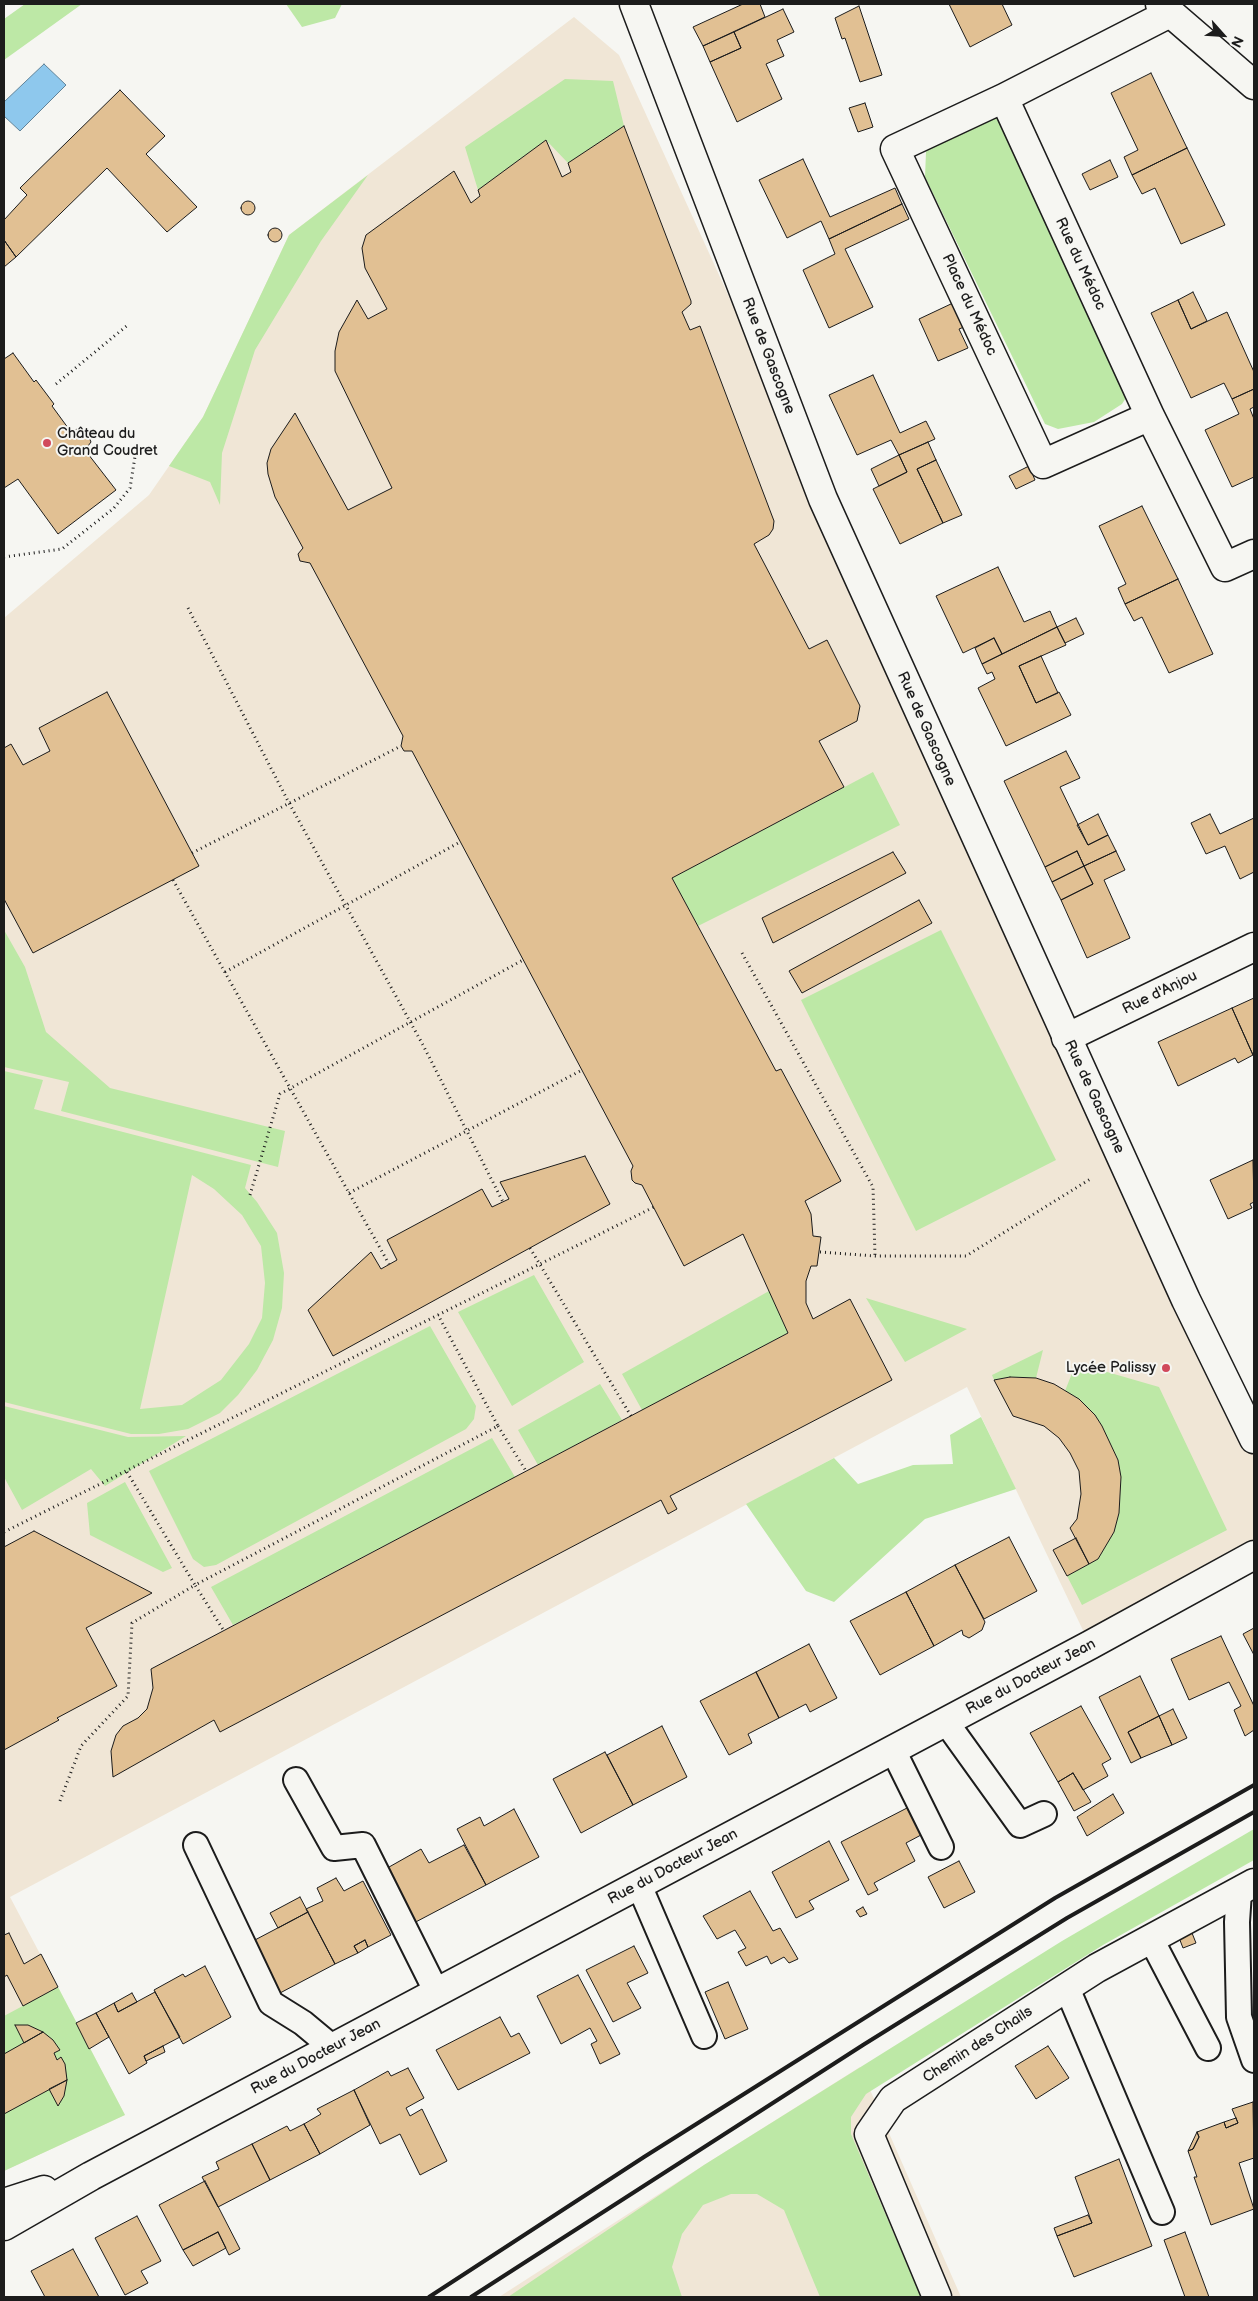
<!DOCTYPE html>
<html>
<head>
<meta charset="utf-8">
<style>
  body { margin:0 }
  #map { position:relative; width:1258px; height:2301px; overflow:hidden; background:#f6f6f2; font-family:"Balsamiq Sans",sans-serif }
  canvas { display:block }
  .frame { position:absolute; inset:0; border:5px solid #1c1c1c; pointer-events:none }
  .north { position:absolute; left:1198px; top:10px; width:50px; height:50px; -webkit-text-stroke:4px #f6f6f2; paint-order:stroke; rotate:116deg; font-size:14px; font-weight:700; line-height:20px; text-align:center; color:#1c1c1c }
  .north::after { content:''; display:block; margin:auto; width:18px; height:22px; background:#1c1c1c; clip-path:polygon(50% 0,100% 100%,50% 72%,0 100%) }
</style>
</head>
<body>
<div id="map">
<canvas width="1258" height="2301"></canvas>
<div class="frame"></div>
<div class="north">N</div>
</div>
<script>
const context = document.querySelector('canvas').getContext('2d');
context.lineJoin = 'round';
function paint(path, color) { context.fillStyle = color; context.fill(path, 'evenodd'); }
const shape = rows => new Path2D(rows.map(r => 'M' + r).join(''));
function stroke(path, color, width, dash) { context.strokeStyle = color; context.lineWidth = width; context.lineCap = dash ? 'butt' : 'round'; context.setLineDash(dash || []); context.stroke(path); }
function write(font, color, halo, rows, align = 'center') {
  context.font = font + ' "Balsamiq Sans",sans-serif'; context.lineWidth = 4; context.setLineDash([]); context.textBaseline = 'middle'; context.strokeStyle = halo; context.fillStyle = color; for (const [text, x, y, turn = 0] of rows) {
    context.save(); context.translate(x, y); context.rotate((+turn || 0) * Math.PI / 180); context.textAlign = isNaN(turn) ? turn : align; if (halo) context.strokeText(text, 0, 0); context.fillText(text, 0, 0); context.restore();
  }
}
paint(shape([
  [574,17,619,55,1066,1038,1254,1439,1254,1555,1090,1645,967,1387,10,1897,125,2115,4,2171,4,618,149,495,203,417,289,235],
  [860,2067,961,2297,499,2297,704,2165]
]), '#f0e6d6');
paint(shape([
  [25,4,82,4,4,60,4,19],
  [286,4,342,4,335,18,302,27],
  [565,79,613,81,624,126,568,163,546,140,478,190,465,147],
  [999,115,1129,393,1122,404,1094,422,1058,429,1045,424,925,177,926,152,935,137],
  [368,175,321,241,255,350,222,453,220,505,210,482,169,466,203,417,289,235],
  [873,772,900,825,698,926,672,878],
  [4,930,25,967,46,1032,110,1088,285,1131,278,1167,61,1111,69,1082,4,1067],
  [941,930,1056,1160,916,1231,801,1000],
  [4,1071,43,1080,34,1109,251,1165,245,1188,257,1202,277,1233,284,1273,282,1308,273,1340,257,1370,238,1395,220,1413,188,1429,159,1434,131,1434,4,1402],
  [192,1175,214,1189,242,1215,261,1246,265,1283,262,1318,249,1344,221,1380,182,1405,140,1409],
  [534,1275,584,1362,512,1406,458,1312],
  [769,1291,788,1333,642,1410,622,1374],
  [866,1298,967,1329,905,1362],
  [430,1326,476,1406,474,1419,466,1429,216,1565,204,1567,193,1559,149,1471],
  [1043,1350,1036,1378,1010,1377,994,1380,992,1375],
  [1076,1363,1159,1387,1227,1530,1082,1605,1067,1576,1098,1559,1114,1532,1119,1513,1121,1477,1118,1460,1102,1426,1095,1415,1079,1399,1065,1391],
  [600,1384,622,1420,538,1465,518,1430],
  [4,1406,128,1437,186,1436,105,1486,91,1469,22,1510,4,1477],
  [981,1417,1016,1489,925,1519,834,1602,806,1591,746,1504,834,1458,858,1484,913,1465,953,1464,950,1435],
  [492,1438,515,1477,233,1625,211,1587],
  [125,1482,172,1568,163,1572,90,1535,87,1503],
  [1254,1829,1254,1860,1103,1945,866,2094,851,2117,851,2134,921,2297,820,2297,784,2210,757,2194,731,2194,703,2205,682,2234,672,2267,682,2297,508,2297,704,2165,1062,1941],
  [58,1987,125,2115,4,2171,4,2016]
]), '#bde8a6');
const water = shape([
  [44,64,66,85,20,131,4,116,4,102,44,64]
]);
paint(water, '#8ec8ed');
stroke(water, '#608399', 1);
const building = shape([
  [743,4,760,4,765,17,703,46,693,27,743,4],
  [949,4,1002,4,1012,25,970,47,949,4],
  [859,6,882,75,860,82,845,38,842,39,835,18,859,6],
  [783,9,794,32,777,40,784,56,766,64,782,99,737,122,710,62,741,48,734,32,783,9],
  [734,32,741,48,710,62,703,46,734,32],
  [1151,73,1187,148,1132,175,1124,157,1138,150,1111,93,1151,73],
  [120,90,165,136,146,154,197,207,167,232,107,168,16,257,4,240,4,220,27,195,20,188,120,90],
  [865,103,873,127,858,132,849,108,865,103],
  [624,126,691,301,691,304,682,312,690,330,700,326,774,521,773,529,769,535,754,544,809,649,827,640,860,706,857,721,819,741,844,787,672,878,776,1071,781,1069,841,1181,805,1201,811,1214,813,1236,821,1237,817,1266,811,1266,806,1281,806,1303,813,1319,850,1299,892,1380,670,1496,677,1509,668,1514,661,1500,220,1732,214,1720,113,1777,111,1751,116,1735,123,1726,138,1718,147,1709,153,1688,151,1669,788,1333,743,1234,684,1266,642,1185,635,1183,632,1180,631,1171,633,1166,412,751,404,751,401,746,403,736,310,563,300,561,298,554,303,548,275,497,268,474,267,463,271,449,295,413,348,510,392,488,335,371,335,351,339,332,357,300,368,319,387,309,365,268,362,248,366,235,454,171,471,203,480,196,478,190,546,140,562,177,571,172,568,163,624,126],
  [1187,148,1225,225,1181,244,1155,188,1142,194,1132,175,1187,148],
  [803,159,830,217,895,188,902,204,829,239,821,221,787,238,759,180,803,159],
  [1110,160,1118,177,1090,190,1082,174,1110,160],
  '241 208a7 7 0 1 1 14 0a7 7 0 1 1-14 0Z',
  [902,204,909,219,845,249,873,307,829,328,803,270,835,254,829,239,902,204],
  '268 235a7 7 0 1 1 14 0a7 7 0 1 1-14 0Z',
  [4,240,16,257,4,267,4,240],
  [1193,292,1207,321,1191,329,1178,300,1193,292],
  [1178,300,1191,329,1227,312,1254,372,1254,389,1232,399,1224,383,1191,398,1151,313,1178,300],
  [953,303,964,327,959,329,968,348,938,361,919,319,953,303],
  [13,353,34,382,36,380,54,404,52,406,71,432,79,428,86,430,91,442,85,450,116,490,58,534,18,479,4,488,4,359,13,353],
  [873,375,900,433,926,421,935,439,899,455,891,440,857,455,829,395,873,375],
  [1254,389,1254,407,1250,409,1254,419,1254,477,1232,487,1205,430,1239,414,1232,399,1254,389],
  [928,442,936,460,917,469,943,523,900,544,873,489,907,472,899,455,928,442],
  [899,455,907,472,879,486,871,469,899,455],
  [936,460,962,515,943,523,917,469,936,460],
  [1029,466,1035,480,1016,489,1009,476,1029,466],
  [1142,506,1178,579,1125,604,1118,588,1126,584,1099,526,1142,506],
  [998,567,1024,622,1050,611,1057,627,1002,654,994,638,963,653,936,596,998,567],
  [1178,579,1213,654,1169,673,1142,617,1134,621,1125,604,1178,579],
  [1076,618,1084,634,1065,643,1057,627,1076,618],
  [1057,627,1066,645,1019,666,1036,703,1059,692,1071,715,1006,746,978,688,995,679,992,672,987,674,982,664,1057,627],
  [994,638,1002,654,982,664,975,648,994,638],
  [1041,656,1058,693,1036,703,1019,666,1041,656],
  [107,692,199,866,33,953,4,899,4,748,11,744,23,765,50,751,39,728,107,692],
  [1066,751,1080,778,1060,787,1088,845,1108,835,1116,851,1084,866,1077,851,1045,867,1004,781,1066,751],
  [1098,814,1108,835,1088,845,1077,825,1098,814],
  [1210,814,1220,834,1254,818,1254,872,1240,879,1225,846,1206,854,1191,823,1210,814],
  [1077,851,1084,866,1052,882,1045,867,1077,851],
  [1116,851,1125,870,1104,880,1130,938,1087,958,1061,900,1093,884,1084,866,1116,851],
  [893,852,906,873,773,943,762,918,893,852],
  [1084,866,1093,884,1061,900,1052,882,1084,866],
  [919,900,932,923,802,993,789,971,919,900],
  [1254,998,1254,1055,1253,1055,1232,1008,1254,998],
  [1232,1008,1253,1055,1238,1063,1235,1058,1178,1086,1158,1042,1232,1008],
  [585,1156,610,1204,333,1356,308,1310,371,1252,381,1269,397,1260,387,1240,482,1189,492,1207,509,1199,500,1182,585,1156],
  [1253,1160,1254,1202,1250,1204,1252,1208,1228,1219,1210,1180,1253,1160],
  [1010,1377,1036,1378,1054,1384,1079,1399,1095,1415,1102,1426,1118,1460,1121,1477,1119,1513,1114,1532,1098,1559,1089,1564,1070,1528,1077,1519,1081,1494,1079,1471,1070,1453,1059,1438,1044,1426,1013,1416,994,1380,1010,1377],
  [34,1531,152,1593,86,1628,117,1686,57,1718,59,1720,4,1750,4,1547,34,1531],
  [1009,1537,1037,1591,984,1619,955,1565,1009,1537],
  [1076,1538,1089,1564,1067,1576,1053,1550,1076,1538],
  [955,1565,985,1622,982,1630,969,1638,963,1635,962,1630,934,1646,906,1592,955,1565],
  [906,1592,934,1646,880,1675,850,1621,906,1592],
  [1254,1628,1254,1655,1243,1634,1254,1628],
  [1221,1636,1254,1706,1254,1730,1245,1736,1234,1710,1241,1706,1229,1682,1189,1700,1171,1659,1221,1636],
  [809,1644,837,1698,810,1712,806,1704,779,1718,756,1672,809,1644],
  [756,1672,779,1718,748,1734,752,1743,729,1755,700,1701,756,1672],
  [1140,1676,1159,1716,1128,1732,1141,1758,1131,1763,1099,1697,1140,1676],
  [1081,1706,1111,1759,1102,1764,1108,1776,1083,1790,1073,1773,1058,1782,1030,1733,1081,1706],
  [1173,1709,1187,1738,1172,1745,1159,1716,1173,1709],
  [1159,1716,1172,1745,1141,1758,1128,1732,1159,1716],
  [662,1726,687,1777,633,1805,607,1755,662,1726],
  [605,1752,633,1805,581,1833,553,1779,605,1752],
  [1073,1773,1091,1802,1074,1811,1058,1782,1073,1773],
  [1113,1794,1124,1813,1087,1836,1077,1817,1113,1794],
  [907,1808,921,1835,906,1843,915,1861,874,1883,878,1890,868,1895,841,1842,907,1808],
  [514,1809,539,1857,486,1885,457,1829,480,1817,484,1826,514,1809],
  [829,1841,849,1880,809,1901,814,1909,796,1918,772,1872,829,1841],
  [464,1845,486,1885,410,1925,382,1871,421,1849,429,1863,464,1845],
  [959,1861,975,1892,944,1908,928,1877,959,1861],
  [336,1878,344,1891,363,1881,391,1935,368,1947,365,1940,354,1946,358,1953,335,1964,306,1909,323,1901,317,1888,336,1878],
  [750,1891,773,1931,780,1928,798,1959,789,1963,784,1957,771,1964,767,1956,746,1966,738,1952,746,1948,735,1930,717,1939,703,1916,750,1891],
  [300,1897,308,1912,278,1928,270,1913,300,1897],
  [863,1907,867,1914,860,1917,856,1911,863,1907],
  [308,1912,335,1964,280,1993,253,1941,308,1912],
  [1190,1928,1196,1943,1183,1948,1178,1935,1190,1928],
  [9,1933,24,1964,41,1954,58,1987,23,2006,7,1975,4,1977,4,1935,9,1933],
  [365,1940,368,1947,358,1953,354,1946,365,1940],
  [634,1946,648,1973,627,1983,641,2008,613,2022,586,1970,634,1946],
  [205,1966,231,2017,183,2044,154,1990,183,1974,185,1977,205,1966],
  [578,1975,620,2054,600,2064,591,2044,597,2041,590,2028,561,2044,537,1996,578,1975],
  [728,1982,748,2029,725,2039,705,1992,728,1982],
  [155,1992,180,2037,144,2056,147,2063,129,2074,96,2013,114,2003,118,2012,155,1992],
  [132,1993,137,2002,118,2012,114,2003,132,1993],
  [96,2013,109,2037,89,2049,76,2023,96,2013],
  [500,2017,511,2037,519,2033,530,2053,458,2090,436,2050,500,2017],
  [15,2025,28,2025,43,2032,24,2043,15,2025],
  [43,2032,53,2040,60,2050,54,2053,57,2060,61,2057,65,2064,67,2080,4,2114,4,2054,43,2032],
  [163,2046,165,2052,146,2061,144,2056,163,2046],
  [1048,2046,1069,2078,1036,2099,1015,2066,1048,2046],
  [408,2068,424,2098,406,2108,410,2116,422,2109,447,2161,420,2175,400,2134,380,2144,354,2090,388,2071,391,2076,408,2068],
  [67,2080,64,2096,58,2106,49,2089,67,2080],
  [354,2090,370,2125,320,2154,304,2124,321,2114,317,2109,354,2090],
  [1253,2102,1254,2158,1239,2163,1254,2209,1211,2225,1194,2177,1197,2177,1188,2151,1193,2149,1199,2137,1197,2132,1224,2122,1226,2128,1238,2123,1232,2109,1253,2102],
  [1236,2118,1238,2123,1226,2128,1224,2122,1236,2118],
  [304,2124,320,2154,270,2180,252,2144,287,2126,290,2131,304,2124],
  [1197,2132,1199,2137,1193,2149,1188,2151,1197,2132],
  [252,2144,270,2180,218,2207,202,2177,219,2169,216,2162,252,2144],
  [1119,2159,1152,2246,1074,2277,1057,2236,1092,2223,1075,2177,1119,2159],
  [205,2181,240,2249,229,2255,218,2232,183,2250,159,2205,205,2181],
  [1088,2215,1092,2223,1057,2236,1054,2228,1088,2215],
  [137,2216,161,2261,141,2271,148,2283,125,2295,95,2238,137,2216],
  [218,2232,226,2248,193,2266,183,2250,218,2232],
  [1185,2232,1209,2297,1185,2297,1164,2240,1185,2232],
  [73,2249,99,2297,45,2297,31,2271,73,2249]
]);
paint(building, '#e1c093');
stroke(building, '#1c1c1c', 1);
const service = shape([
  [946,1722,1020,1825,1044,1814],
  [893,1750,941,1847],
  [296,1780,334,1848,363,1845,437,1993],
  [196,1845,271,2003,303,2023,333,2048],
  [639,1885,704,2036],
  [1239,1892,1237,1922,1239,2017,1254,2060],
  [1151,1939,1208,2048],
  [1067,1988,1162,2212]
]);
const minor = shape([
  [1160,4,1254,85],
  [1170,13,1004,98,1150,416,1225,567,1254,554],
  [1004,98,895,149,1043,464,1150,416],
  [1066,1038,1254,947],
  [937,2297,869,2134,893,2099,1097,1968,1254,1883]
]);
const tertiary = shape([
  [634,4,823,499,1186,1300,1254,1439],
  [4,2203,44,2190],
  [4,2226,91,2176,1090,1645,1254,1555]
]);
stroke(service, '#1c1c1c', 28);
stroke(minor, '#1c1c1c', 31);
stroke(tertiary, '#1c1c1c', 31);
stroke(shape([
  [56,384,129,324],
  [4,557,62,549,114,508,130,488,137,444],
  [188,608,289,803,423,1045,503,1202],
  [192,853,401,746],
  [173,880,389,1264],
  [742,953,873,1187,875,1256],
  [225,972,460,842],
  [349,1193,582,1070],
  [250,1195,280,1094,523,960],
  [530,1248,631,1416],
  [820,1252,875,1256,966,1256,1092,1178],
  [498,1426,526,1471],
  [127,1472,195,1585,498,1426,438,1315],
  [4,1532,654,1207],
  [60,1801,81,1746,128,1696,132,1623,195,1585,224,1631]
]), '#1c1c1c', 3, [1, 4]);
stroke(service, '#f6f6f2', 24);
stroke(minor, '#f6f6f2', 28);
stroke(tertiary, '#f6f6f2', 28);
stroke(shape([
  [429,2297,644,2157,1055,1898,1254,1785],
  [471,2297,863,2045,1067,1918,1254,1812]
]), '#1c1c1c', 4);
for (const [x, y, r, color] of [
  [47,443,5,"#d1495b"],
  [1166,1368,5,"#d1495b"]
]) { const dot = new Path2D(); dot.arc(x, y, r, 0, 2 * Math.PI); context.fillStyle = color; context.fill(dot); stroke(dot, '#f6f6f2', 2); }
write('15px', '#1c1c1c', '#f6f6f2', [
  ["Rue du Médoc",1080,264,65],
  ["Place du Médoc",969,305,65],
  ["Rue de Gascogne",768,356,69],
  ["Rue de Gascogne",926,729,66],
  ["Rue d'Anjou",1160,993,-26],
  ["Rue de Gascogne",1094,1097,65],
  ["Rue du Docteur Jean",1031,1677,-28],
  ["Rue du Docteur Jean",673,1867,-28],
  ["Chemin des Chails",978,2045,-33],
  ["Rue du Docteur Jean",316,2057,-28]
]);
write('15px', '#1c1c1c', '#f6f6f2', [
  ["Château du",57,434],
  ["Grand Coudret",57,451],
  ["Lycée Palissy",1156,1368,"right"]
], 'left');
</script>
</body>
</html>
